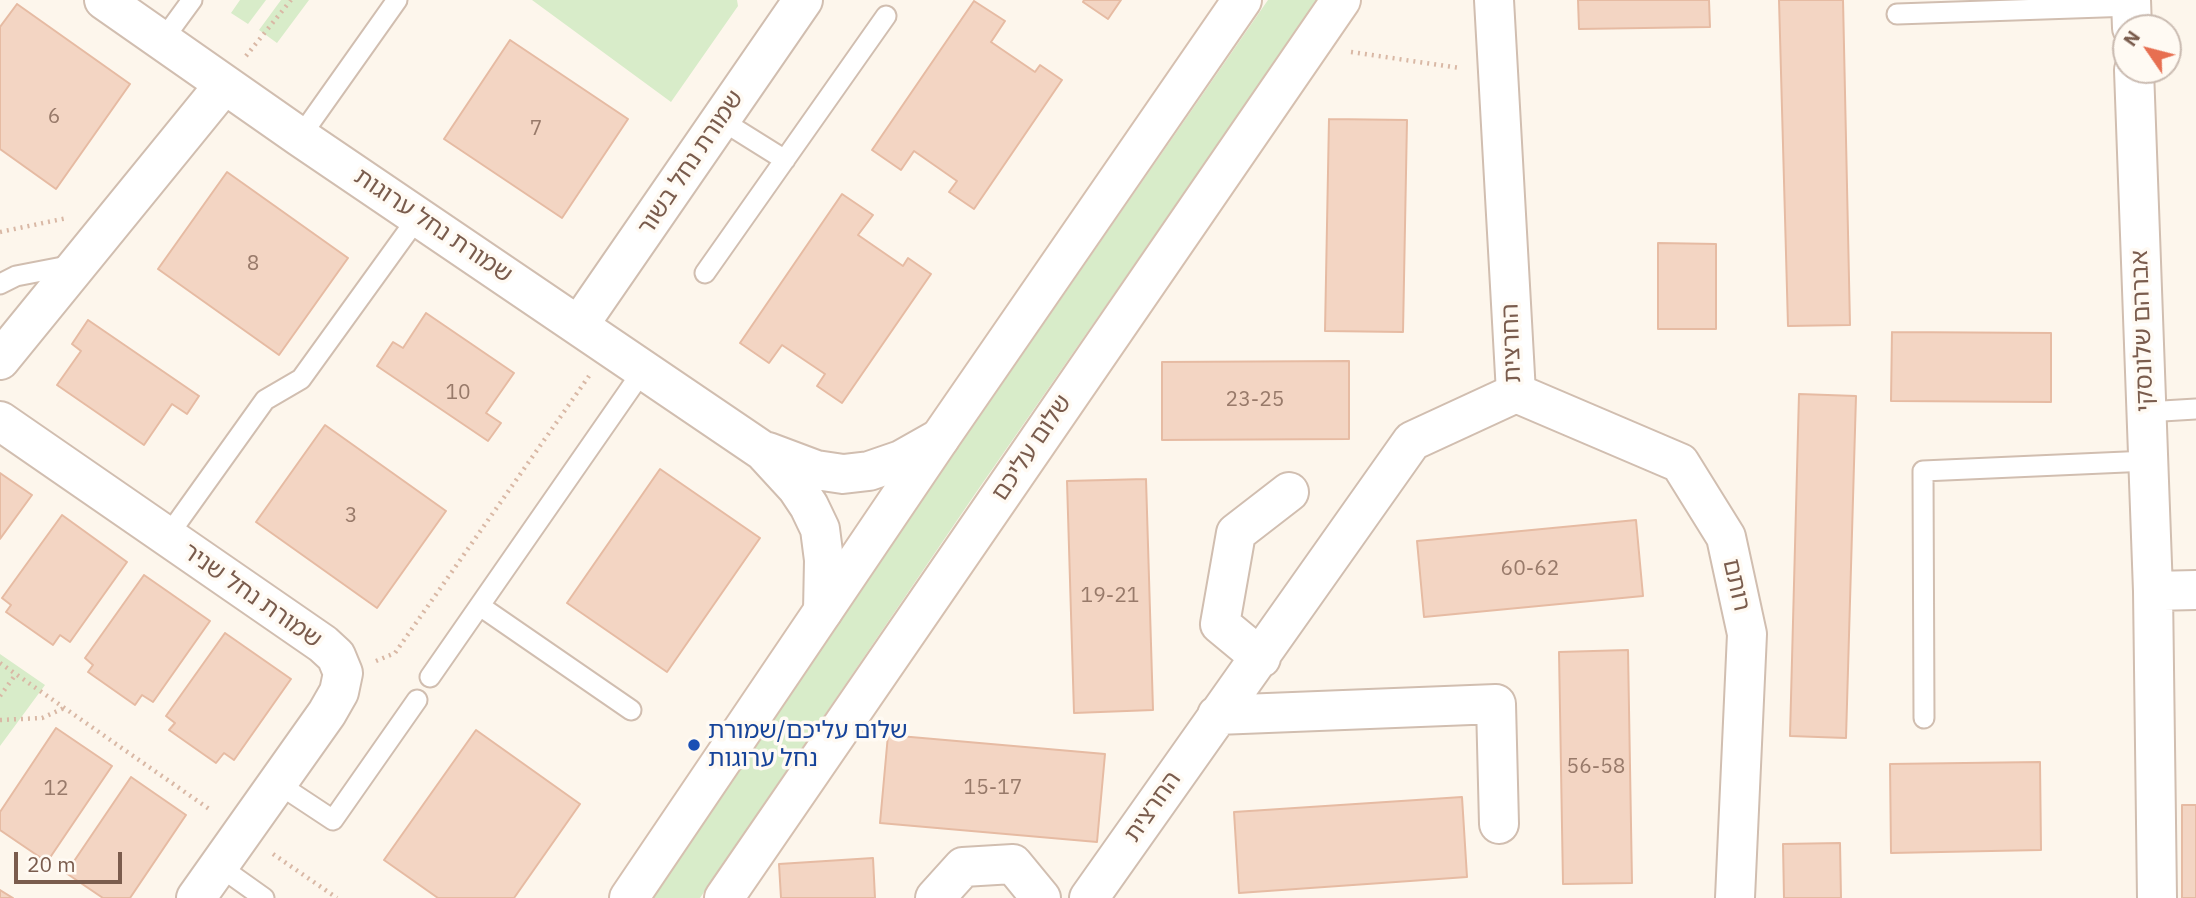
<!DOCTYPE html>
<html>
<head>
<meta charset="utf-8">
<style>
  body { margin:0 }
  #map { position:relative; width:2196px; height:898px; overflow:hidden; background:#fdf6ec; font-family:"IBM Plex Sans",sans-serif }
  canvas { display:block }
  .north { position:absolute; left:2112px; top:14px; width:70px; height:70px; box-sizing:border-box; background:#fffaf3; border:2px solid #cabbb1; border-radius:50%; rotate:305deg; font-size:19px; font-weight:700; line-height:28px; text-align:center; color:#7a5c4d }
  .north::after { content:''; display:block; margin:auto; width:24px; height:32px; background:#e76f51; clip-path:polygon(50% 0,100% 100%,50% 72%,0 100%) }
  .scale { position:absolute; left:14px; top:852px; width:108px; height:32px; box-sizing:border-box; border:4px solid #7a5c4d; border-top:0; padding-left:9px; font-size:21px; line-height:24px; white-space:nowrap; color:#7a5c4d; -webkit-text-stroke:5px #fffaf3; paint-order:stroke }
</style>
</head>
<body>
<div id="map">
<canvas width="2196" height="898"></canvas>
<div class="north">N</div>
<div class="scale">20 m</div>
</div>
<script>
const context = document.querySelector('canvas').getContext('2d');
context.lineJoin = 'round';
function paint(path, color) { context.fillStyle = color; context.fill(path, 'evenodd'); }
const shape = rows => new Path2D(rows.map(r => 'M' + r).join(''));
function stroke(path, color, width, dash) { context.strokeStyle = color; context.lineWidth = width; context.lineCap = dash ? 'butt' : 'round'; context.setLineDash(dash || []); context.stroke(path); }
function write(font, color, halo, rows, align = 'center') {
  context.font = font + ' "IBM Plex Sans","Noto Sans Hebrew",sans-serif'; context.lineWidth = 7; context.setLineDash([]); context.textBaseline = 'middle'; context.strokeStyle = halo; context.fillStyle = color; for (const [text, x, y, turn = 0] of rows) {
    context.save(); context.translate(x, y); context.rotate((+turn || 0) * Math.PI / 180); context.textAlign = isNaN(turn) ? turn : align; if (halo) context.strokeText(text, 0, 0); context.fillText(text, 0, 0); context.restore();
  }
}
paint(shape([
  [240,0,266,0,248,24,231,13],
  [281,0,309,0,277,43,259,30],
  [532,0,737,0,738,6,671,102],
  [1268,0,1318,0,975,494,700,898,653,898,941,472],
  [0,654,45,685,0,746]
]), '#d8ecc9');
const building = shape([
  [1084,0,1121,0,1108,19,1083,2,1084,0],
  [1578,0,1709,0,1710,27,1579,29,1578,0],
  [1779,0,1843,0,1850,325,1788,326,1779,0],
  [974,1,1005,21,991,42,1035,72,1040,65,1062,80,974,209,949,192,957,181,914,151,901,170,872,150,974,1],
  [17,4,130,84,56,189,0,149,0,27,17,4],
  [510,40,628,119,562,218,444,139,510,40],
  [1329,119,1407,120,1403,332,1325,331,1329,119],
  [227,172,348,258,279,355,158,269,227,172],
  [842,194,873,215,858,235,903,266,908,258,931,274,842,403,817,386,825,374,782,345,769,363,740,343,842,194],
  [1658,243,1716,244,1716,329,1658,329,1658,243],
  [426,313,514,373,486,413,501,423,488,441,377,366,393,342,403,348,426,313],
  [88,320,199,396,187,414,172,404,144,445,57,385,81,351,72,344,88,320],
  [1892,332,2051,333,2051,402,1891,401,1892,332],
  [1349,361,1349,439,1162,440,1162,362,1349,361],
  [1799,394,1856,396,1846,738,1790,736,1799,394],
  [325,425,446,511,377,608,256,522,325,425],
  [660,469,760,538,667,672,567,603,660,469],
  [0,473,32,495,0,539,0,473],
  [1146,479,1153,710,1074,713,1067,481,1146,479],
  [62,515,127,562,70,642,60,635,53,645,6,612,11,605,2,598,62,515],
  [1636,520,1643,596,1424,617,1417,541,1636,520],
  [144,575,210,621,153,702,142,695,135,705,88,672,93,665,85,658,144,575],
  [225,633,291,679,234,760,224,753,216,763,169,730,175,723,166,716,225,633],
  [1628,650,1632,883,1563,884,1559,652,1628,650],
  [56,728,112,766,47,862,0,830,0,812,56,728],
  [476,730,580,804,514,898,438,898,384,860,476,730],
  [888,735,1105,754,1097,842,880,823,888,735],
  [2040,762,2041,850,1891,853,1890,764,2040,762],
  [131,777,186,815,130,898,103,898,66,873,131,777],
  [1462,797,1467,877,1239,893,1234,812,1462,797],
  [2182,805,2196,805,2196,898,2182,898,2182,805],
  [1840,843,1841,898,1784,898,1783,844,1840,843],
  [873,858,875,898,781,898,779,864,873,858],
  [0,890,13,898,0,898,0,890]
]);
paint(building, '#f3d5c3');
stroke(building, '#e6bba3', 2);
const service = shape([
  [1897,14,2132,6],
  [162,41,192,0],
  [721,120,785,160],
  [300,137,397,0],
  [705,273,886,16],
  [0,284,16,276,73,265],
  [2146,412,2196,409],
  [167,537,265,400,301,379,418,217],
  [480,606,631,710],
  [430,677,644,369],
  [1924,718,1923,471,2148,461],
  [277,783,333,820,417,700],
  [219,866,264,898]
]);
const minor = shape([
  [104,0,300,137,763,451,797,488,809,506,820,529,824,560,823,611],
  [2131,0,2132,28],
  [2134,70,2153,591,2157,898],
  [579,325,803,0],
  [0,360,224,85],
  [1516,393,1680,463,1726,537,1747,634,1735,898],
  [0,421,323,644,336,656,343,673,339,692,327,713,196,898],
  [768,452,816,470,843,474,869,471,901,460,940,438],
  [2153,591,2196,590],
  [1261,658,1220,624,1236,533,1289,492],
  [1217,715,1496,704,1499,824],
  [935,898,963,867,1013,864,1041,898],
  [1089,898,1412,441,1516,393,1494,0]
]);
const secondary = shape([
  [629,898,940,438,1242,0],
  [724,898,1341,0]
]);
stroke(service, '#d1beb0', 23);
stroke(minor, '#d1beb0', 42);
stroke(secondary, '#d6c0b0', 42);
stroke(shape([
  [1351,52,1460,68],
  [246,56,291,0],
  [0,232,67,218],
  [376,661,395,653,589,376],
  [0,663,212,811],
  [0,696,16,674],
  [0,720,42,718,64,708],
  [273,854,337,898]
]), '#d9b8a5', 4.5, [2, 5]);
stroke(service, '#fff', 19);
stroke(minor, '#fff', 38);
stroke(secondary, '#fff', 38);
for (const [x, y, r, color] of [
  [694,745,7,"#1a4fb4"]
]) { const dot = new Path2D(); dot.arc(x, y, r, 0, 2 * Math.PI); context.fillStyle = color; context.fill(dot); stroke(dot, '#fffaf3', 2.5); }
write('21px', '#987a6a', null, [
  ["6",54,117],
  ["7",536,129],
  ["8",253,264],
  ["10",458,393],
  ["23-25",1255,400],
  ["3",351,516],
  ["60-62",1530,569],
  ["19-21",1110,596],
  ["56-58",1596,767],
  ["15-17",993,788],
  ["12",56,789]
]);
write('24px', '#7a5c4d', '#fffaf3', [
  ["שמורת נחל בשור",691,163,-56],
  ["שמורת נחל ערוגות",433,226,34],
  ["אברהם שלונסקי",2143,331,-92],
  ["החרצית",1512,343,-92],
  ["שלום עליכם",1032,448,-56],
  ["רותם",1736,585,77],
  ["שמורת נחל שניר",252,596,35],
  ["החרצית",1153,807,-55]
]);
write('24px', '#164399', '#fffaf3', [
  ["שלום עליכם/שמורת",708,731],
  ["נחל ערוגות",708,759]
], 'left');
</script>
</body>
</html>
